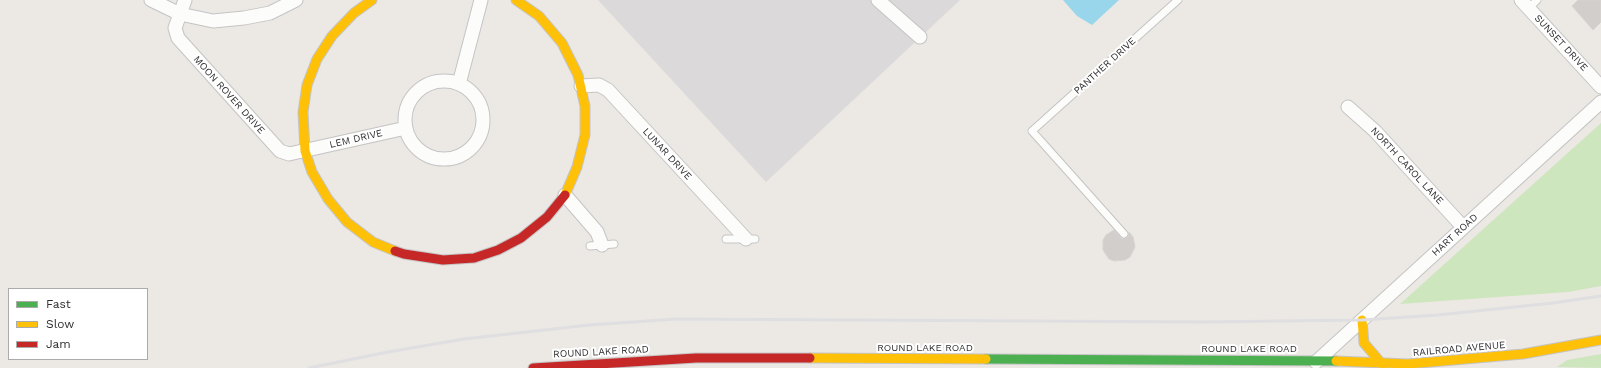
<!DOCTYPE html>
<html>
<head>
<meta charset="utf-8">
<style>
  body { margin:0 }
  #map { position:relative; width:1601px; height:368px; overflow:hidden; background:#ece8e4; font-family:"Work Sans",sans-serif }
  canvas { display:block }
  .legend { position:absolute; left:8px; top:288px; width:140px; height:72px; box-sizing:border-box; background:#fff; border:1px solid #ababab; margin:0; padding:5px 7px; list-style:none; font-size:12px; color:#2e2e2e }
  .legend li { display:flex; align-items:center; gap:8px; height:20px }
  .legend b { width:20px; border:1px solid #ababab }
</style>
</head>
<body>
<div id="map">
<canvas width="1601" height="368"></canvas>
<ul class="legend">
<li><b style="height:5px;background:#4caf50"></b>Fast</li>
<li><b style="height:5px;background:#ffc107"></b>Slow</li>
<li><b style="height:5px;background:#c62828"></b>Jam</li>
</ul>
</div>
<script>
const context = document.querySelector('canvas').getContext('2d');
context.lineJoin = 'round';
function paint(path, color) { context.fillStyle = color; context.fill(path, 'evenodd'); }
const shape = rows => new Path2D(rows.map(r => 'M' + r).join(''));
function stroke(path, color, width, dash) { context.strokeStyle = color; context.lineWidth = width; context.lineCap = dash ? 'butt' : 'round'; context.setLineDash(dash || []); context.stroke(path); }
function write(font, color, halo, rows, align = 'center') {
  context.font = font + ' "Work Sans",sans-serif'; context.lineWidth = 4; context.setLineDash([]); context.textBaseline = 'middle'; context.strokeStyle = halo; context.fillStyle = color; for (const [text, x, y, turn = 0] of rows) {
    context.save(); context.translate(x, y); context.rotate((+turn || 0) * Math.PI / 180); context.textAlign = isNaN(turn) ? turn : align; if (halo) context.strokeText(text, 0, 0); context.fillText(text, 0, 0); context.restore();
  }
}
paint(shape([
  [598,0,960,0,766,182]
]), '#dcd9db');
paint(shape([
  [1601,123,1601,286,1568,292,1400,304],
  [1601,354,1601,368,1557,367,1567,360]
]), '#cee6be');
paint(shape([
  [1063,0,1119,0,1092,25,1077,16]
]), '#99d6ec');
const building = shape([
  [1578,0,1601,0,1601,22,1593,30,1572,6,1578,0],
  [1114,230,1122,239,1128,237,1129,232,1133,237,1135,247,1130,257,1125,260,1114,261,1109,259,1103,250,1103,240,1106,235,1114,230]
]);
paint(building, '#d1cecb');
stroke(building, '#d7d4d0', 1);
const lane = shape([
  [1529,8,1537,0],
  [1124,234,1032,131,1178,0],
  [726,239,755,239],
  [590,246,614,244]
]);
const street = shape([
  [151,0,180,14,213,21,244,18,270,13,296,0],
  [185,0,175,28,178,38,280,151,289,154,406,128],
  [878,0,920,37],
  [1521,0,1601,87],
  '405 120a39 39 0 1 1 78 0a39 39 0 1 1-78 0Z',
  [459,84,481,0],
  [581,86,599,85,608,90,746,239],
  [1348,107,1375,131,1463,227],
  [565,195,597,232,602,245],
  [1316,362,1601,102]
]);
const fast = shape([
  [986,359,1336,361]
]);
const slow = shape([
  [372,0,354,13,332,36,317,59,307,85,303,112,305,151,312,172,328,199,347,222,373,242,395,251],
  [516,0,539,16,562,43,578,75,585,106,585,135,577,167,565,195],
  [1362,320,1364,343,1382,364],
  [810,358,986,359],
  [1336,361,1408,364,1523,354,1601,340]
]);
const jam = shape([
  [395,251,404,254,443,260,474,258,498,250,521,238,547,217,565,195],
  [533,368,696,358,810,358]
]);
stroke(lane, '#c5c4c5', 9);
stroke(street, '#c5c4c5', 15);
stroke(fast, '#c5c4c5', 11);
stroke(slow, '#c5c4c5', 11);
stroke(jam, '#c5c4c5', 11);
stroke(lane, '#fcfcfb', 7);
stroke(street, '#fcfcfb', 13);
stroke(fast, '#4caf50', 9);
stroke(slow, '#ffc107', 9);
stroke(jam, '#c62828', 9);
stroke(shape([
  [309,368,388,352,464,339,589,325,677,319,1203,322,1362,320,1438,315,1553,303,1601,296]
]), '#dfdfe1', 3);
write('10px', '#2e2e2e', '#fff', [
  ["SUNSET DRIVE",1561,43,47],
  ["PANTHER DRIVE",1105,66,-42],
  ["MOON ROVER DRIVE",229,95,48],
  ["LEM DRIVE",356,139,-13],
  ["LUNAR DRIVE",667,154,47],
  ["NORTH CAROL LANE",1407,166,47],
  ["HART ROAD",1455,235,-42],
  ["ROUND LAKE ROAD",925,348],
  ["ROUND LAKE ROAD",1249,349],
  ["RAILROAD AVENUE",1459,349,-5],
  ["ROUND LAKE ROAD",601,352,-3]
]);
</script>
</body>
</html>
